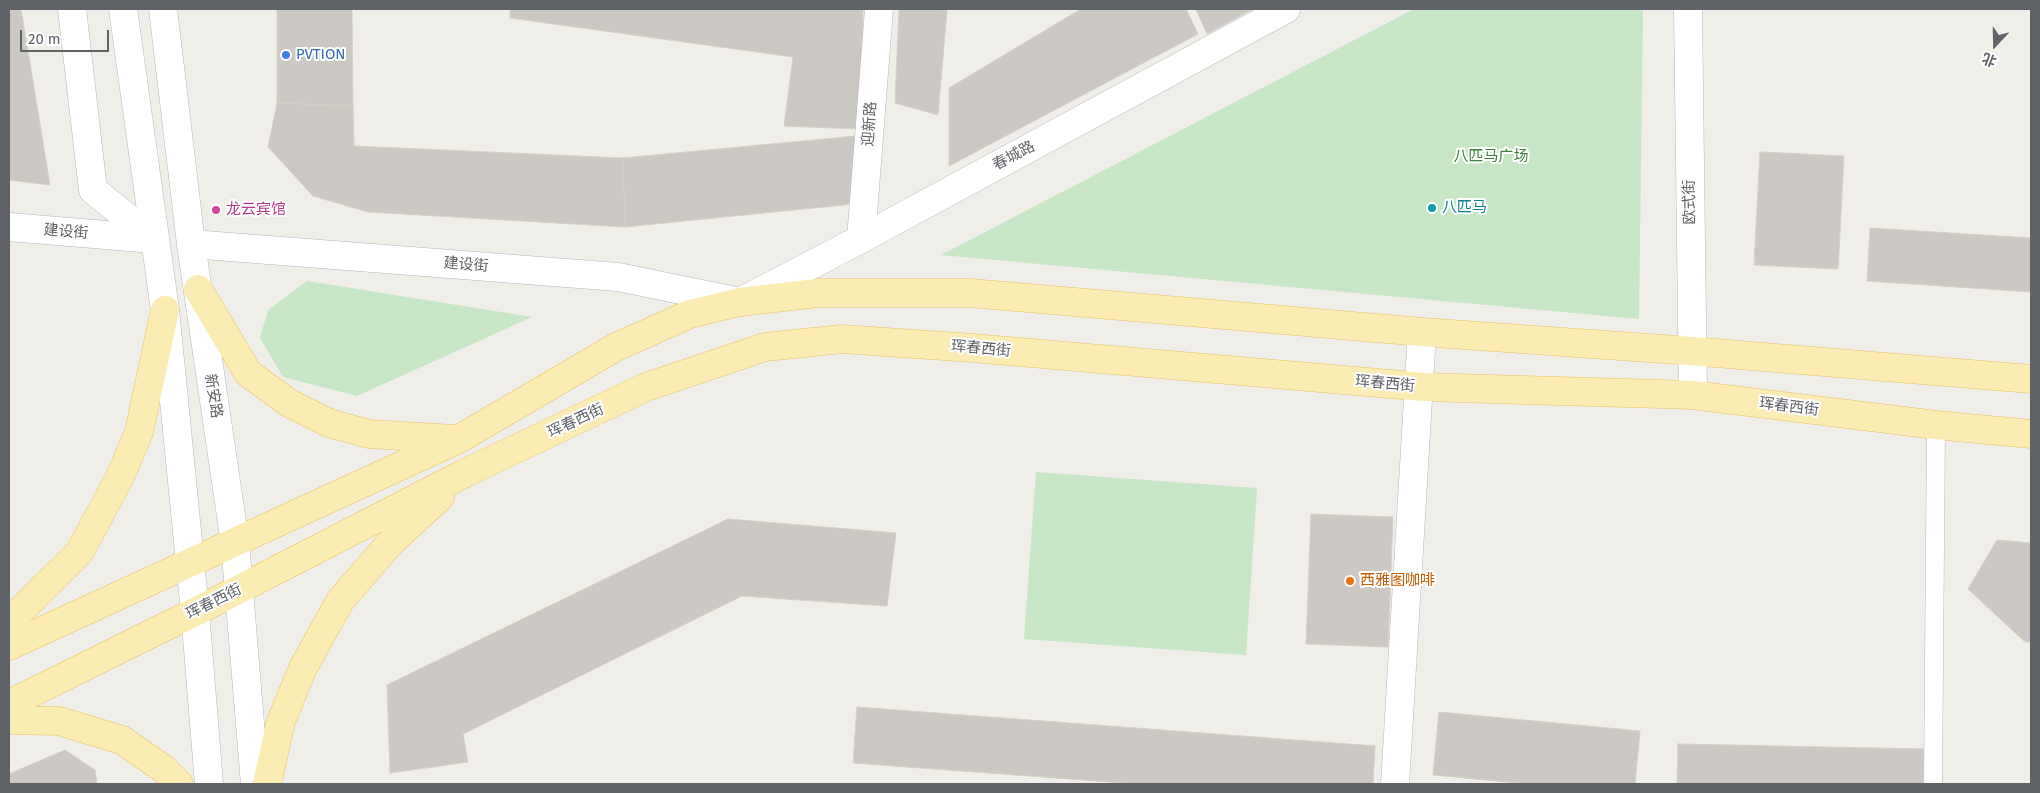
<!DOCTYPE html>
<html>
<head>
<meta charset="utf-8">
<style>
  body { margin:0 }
  #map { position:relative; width:2040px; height:793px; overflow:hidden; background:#f0eee8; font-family:"Fira Sans","Noto Sans SC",sans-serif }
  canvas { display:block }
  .frame { position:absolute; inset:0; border:10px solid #5f6367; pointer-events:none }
  .north { position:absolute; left:1970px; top:20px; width:50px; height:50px; -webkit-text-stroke:4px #fff; paint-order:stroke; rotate:201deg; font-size:14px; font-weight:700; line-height:20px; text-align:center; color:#5f6367 }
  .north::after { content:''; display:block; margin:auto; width:18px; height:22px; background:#5f6367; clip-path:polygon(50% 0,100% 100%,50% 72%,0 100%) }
  .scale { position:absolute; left:20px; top:30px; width:89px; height:22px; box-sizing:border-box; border:2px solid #5f6367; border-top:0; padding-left:6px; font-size:15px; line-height:18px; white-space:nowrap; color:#5f6367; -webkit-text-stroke:4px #fff; paint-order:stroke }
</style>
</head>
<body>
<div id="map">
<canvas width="2040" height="793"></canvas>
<div class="frame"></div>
<div class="north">北</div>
<div class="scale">20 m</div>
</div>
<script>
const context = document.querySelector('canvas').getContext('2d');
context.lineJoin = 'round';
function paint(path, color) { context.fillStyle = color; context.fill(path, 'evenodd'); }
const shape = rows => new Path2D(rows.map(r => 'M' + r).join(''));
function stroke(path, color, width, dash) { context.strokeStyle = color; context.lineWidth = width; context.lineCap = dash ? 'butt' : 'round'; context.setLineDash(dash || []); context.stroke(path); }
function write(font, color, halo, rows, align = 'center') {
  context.font = font + ' "Fira Sans","Noto Sans SC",sans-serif'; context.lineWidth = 4; context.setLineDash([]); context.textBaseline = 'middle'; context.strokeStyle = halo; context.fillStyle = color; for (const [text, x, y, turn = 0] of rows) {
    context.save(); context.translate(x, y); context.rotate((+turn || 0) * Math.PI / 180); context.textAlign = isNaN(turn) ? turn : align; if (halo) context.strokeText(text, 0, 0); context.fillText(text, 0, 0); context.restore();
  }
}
paint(shape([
  [1414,9,1643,9,1639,319,941,255],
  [307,281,532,317,357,396,283,377,260,338,268,310],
  [1036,472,1257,488,1246,655,1024,639]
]), '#c7e6c6');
const building = shape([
  [9,9,21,9,50,185,9,180,9,9],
  [277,9,352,9,353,106,277,103,277,9],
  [510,9,863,9,860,129,784,126,793,57,510,18,510,9],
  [899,9,947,10,938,115,895,103,899,9],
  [1081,9,1186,9,1198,34,949,166,949,88,1081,9],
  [1196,9,1253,9,1207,34,1196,9],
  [277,103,353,106,354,146,623,158,625,227,368,212,313,196,268,147,277,103],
  [856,136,853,204,625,227,623,158,856,136],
  [1760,152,1844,156,1838,269,1754,265,1760,152],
  [1870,228,2031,238,2031,292,1867,281,1870,228],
  [1311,514,1393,517,1388,647,1306,644,1311,514],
  [728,519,896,533,887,606,742,596,463,734,468,762,390,773,387,685,728,519],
  [1997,540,2031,543,2031,642,2025,642,1968,589,1997,540],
  [857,707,1375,746,1373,784,1137,784,853,763,857,707],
  [1439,712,1640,731,1635,784,1529,784,1433,775,1439,712],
  [1678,744,1924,749,1923,784,1677,784,1678,744],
  [65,750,95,770,97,784,9,784,9,774,65,750]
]);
paint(building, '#ccc9c4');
stroke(building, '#d5d0c6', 1);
const lane = shape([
  [1933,784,1936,425]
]);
const street = shape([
  [72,9,93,190,154,239],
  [1395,784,1422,332]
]);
const secondary = shape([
  [123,9,165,310,195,612,209,784],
  [163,9,191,244,235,543,255,784],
  [1688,9,1693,395],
  [9,227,154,239],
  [861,239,879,9],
  [191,244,618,277,740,302,861,239,1286,9]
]);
const primary = shape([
  [198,289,248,373,289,403,329,423,369,434,455,439],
  [9,622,79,553,121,475,139,432,165,310],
  [9,646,459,439,616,347,690,314,740,302,818,293,970,293,1422,332,1691,351,2031,379],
  [9,704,195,612,465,473,646,387,765,347,842,339,973,348,1425,387,1693,395,1936,425,2031,434],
  [9,720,59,721,122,740,165,770,179,784],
  [267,784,281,721,303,668,340,601,390,543,440,497]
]);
stroke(lane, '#b5b8bb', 19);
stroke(street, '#b5b8bb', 29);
stroke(secondary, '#b4b7bb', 29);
stroke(primary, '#eac067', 29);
stroke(lane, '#fff', 18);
stroke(street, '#fff', 28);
stroke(secondary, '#fff', 28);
stroke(primary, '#faecb3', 28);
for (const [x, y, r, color] of [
  [286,55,5,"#3f7fe0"],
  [1432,208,5,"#0f9aa8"],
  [216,210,5,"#d1479c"],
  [1350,581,5,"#e8710a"]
]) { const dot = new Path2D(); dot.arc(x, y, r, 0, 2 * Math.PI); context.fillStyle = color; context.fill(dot); stroke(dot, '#fff', 2); }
write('15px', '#366cbe', '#fff', [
  ["PVTION",296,55]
], 'left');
write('15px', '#5f6367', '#fff', [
  ["迎新路",870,124,-86],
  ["春城路",1014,156,-28],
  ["欧式街",1690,202,-91],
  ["建设街",66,232,5],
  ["建设街",466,265,4],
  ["珲春西街",981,349,5],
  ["珲春西街",1385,384,5],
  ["新安路",213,396,81],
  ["珲春西街",1789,407,7],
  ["珲春西街",576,421,-25],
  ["珲春西街",214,602,-27]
]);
write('15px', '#3b823b', '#fff', [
  ["八匹马广场",1491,157]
]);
write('15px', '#0d838f', '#fff', [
  ["八匹马",1442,208]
], 'left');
write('15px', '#b23c85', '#fff', [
  ["龙云宾馆",226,210]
], 'left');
write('15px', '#c56008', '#fff', [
  ["西雅图咖啡",1360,581]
], 'left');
</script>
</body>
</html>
